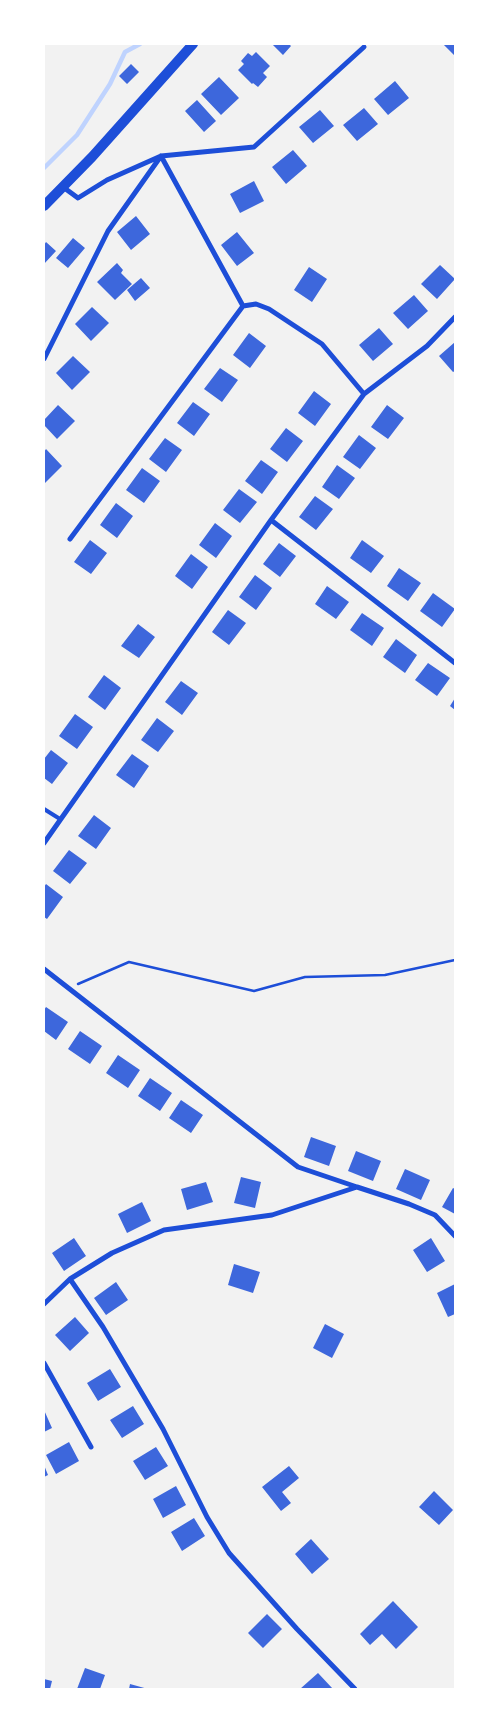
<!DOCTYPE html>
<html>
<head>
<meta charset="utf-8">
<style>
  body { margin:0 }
  #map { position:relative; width:499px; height:1733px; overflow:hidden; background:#f2f2f2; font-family:"Open Sans",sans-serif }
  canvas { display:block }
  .frame { position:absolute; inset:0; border:45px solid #fff; pointer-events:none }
</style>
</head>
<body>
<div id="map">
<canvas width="499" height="1733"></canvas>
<div class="frame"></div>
</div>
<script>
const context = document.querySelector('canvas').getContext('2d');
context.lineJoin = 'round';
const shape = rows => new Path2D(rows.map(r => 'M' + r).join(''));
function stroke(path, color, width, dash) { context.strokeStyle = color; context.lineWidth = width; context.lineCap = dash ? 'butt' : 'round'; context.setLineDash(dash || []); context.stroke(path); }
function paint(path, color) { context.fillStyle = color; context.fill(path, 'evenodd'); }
stroke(shape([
  [44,168,77,135,110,84,125,52,140,44]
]), '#bfd3fe', 4.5);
paint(shape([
  [272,44,289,44,291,46,283,55],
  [443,44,455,44,455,56],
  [256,52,270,66,263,73,267,77,258,87,253,83,252,84,238,70,244,64,241,61,248,53,252,56],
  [131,64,139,72,127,84,119,76],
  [219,77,239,98,221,115,201,94],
  [395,81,409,98,388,115,374,99],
  [197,100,216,121,204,132,185,111],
  [364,108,378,124,357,141,343,125],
  [320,110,334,126,313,143,299,127],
  [293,150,307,166,286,184,272,167],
  [254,181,264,201,240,213,230,194],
  [136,216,150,234,131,250,117,232],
  [237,232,254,253,237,266,221,245],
  [73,238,85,248,68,268,56,258],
  [46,242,56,251,44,264,44,245],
  [117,263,123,270,121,273,132,284,115,300,97,282],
  [440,265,455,279,437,299,421,284],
  [309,267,327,279,312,302,294,290],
  [141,278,150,288,135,301,127,290],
  [414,295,428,311,408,329,393,313],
  [92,307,109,323,91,341,75,324],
  [379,328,393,344,373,361,359,345],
  [249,333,266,346,250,368,233,355],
  [455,342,455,371,453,372,439,356],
  [73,356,90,372,72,390,56,373],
  [220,368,238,380,222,402,204,389],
  [314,391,331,404,315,426,298,413],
  [193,402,210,414,194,436,177,423],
  [58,405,75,421,57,439,44,425,44,420],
  [387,405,404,418,388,439,371,427],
  [286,428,303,441,287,462,270,449],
  [359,435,376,448,360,469,343,457],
  [165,438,182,450,166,472,149,459],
  [46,449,62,466,45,483,44,452],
  [261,460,278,472,262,494,245,481],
  [337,465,355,478,339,499,322,487],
  [142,468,160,481,144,503,126,490],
  [239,489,257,502,240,523,223,510],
  [315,496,333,509,316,530,299,517],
  [116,503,133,516,117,538,100,525],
  [215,523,232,536,216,558,199,545],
  [90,540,107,553,91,574,74,562],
  [362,540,384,556,371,573,350,558],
  [279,543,296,556,280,577,263,564],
  [191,554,208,567,192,589,175,576],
  [399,568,421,583,408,601,387,586],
  [255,575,272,588,256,610,239,597],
  [327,586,349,602,336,619,315,604],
  [433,593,455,609,442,627,420,611],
  [228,610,246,623,229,645,212,632],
  [362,613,384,628,372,646,350,630],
  [138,624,155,637,139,658,121,646],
  [396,639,417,655,405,673,383,657],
  [428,663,450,678,437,696,415,680],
  [104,675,121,688,105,710,88,697],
  [181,681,198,693,182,715,165,702],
  [455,698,455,710,450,706],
  [75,714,93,727,77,749,59,736],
  [157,718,174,731,158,752,141,740],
  [51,750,68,763,52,784,44,778,44,759],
  [132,754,149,766,134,788,116,775],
  [94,815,111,828,96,849,78,836],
  [69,850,87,863,70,884,53,871],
  [46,884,63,897,47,919,44,917,44,887],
  [46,1007,68,1022,56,1040,44,1031,44,1010],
  [80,1031,102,1046,90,1064,68,1049],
  [118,1055,140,1070,128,1088,106,1073],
  [150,1078,172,1093,160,1111,138,1096],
  [181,1100,203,1115,191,1133,169,1118],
  [311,1137,336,1146,329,1166,304,1157],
  [356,1151,381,1161,373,1181,348,1171],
  [405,1169,430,1180,421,1200,396,1189],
  [241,1177,261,1182,255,1208,234,1203],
  [206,1182,213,1202,187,1210,181,1189],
  [453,1188,455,1189,455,1214,442,1207],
  [142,1202,151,1221,127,1233,118,1214],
  [74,1238,86,1256,64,1271,52,1253],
  [431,1238,445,1261,427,1272,413,1250],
  [234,1264,260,1272,253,1293,228,1285],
  [116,1282,128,1300,106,1315,94,1298],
  [455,1284,455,1314,448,1317,437,1293],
  [75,1317,89,1333,70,1351,55,1335],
  [325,1324,344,1334,332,1358,313,1348],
  [110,1369,121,1387,98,1401,87,1383],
  [133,1406,144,1424,122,1438,110,1420],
  [44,1410,52,1428,44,1432],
  [69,1442,79,1461,56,1474,46,1455],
  [156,1447,168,1466,145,1480,133,1461],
  [44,1465,48,1475,44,1477],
  [289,1466,299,1478,282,1492,291,1503,281,1511,262,1487],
  [176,1486,186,1505,163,1518,153,1499],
  [434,1491,453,1510,439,1525,419,1507],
  [194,1518,205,1536,182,1551,171,1532],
  [311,1539,329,1559,312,1574,295,1554],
  [393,1601,418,1627,396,1649,382,1634,370,1645,360,1634],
  [267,1614,282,1629,263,1648,248,1633],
  [85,1668,105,1675,100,1689,77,1689],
  [318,1673,333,1689,300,1689],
  [44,1679,52,1681,50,1689,44,1689],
  [130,1684,148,1689,129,1689]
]), '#3d67dc');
stroke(shape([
  [78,984,129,962,254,991,305,977,385,975,455,960]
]), '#1d4ed8', 2.5);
stroke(shape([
  [44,809,60,819]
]), '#1d4ed8', 4);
stroke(shape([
  [63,187,78,198,107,180,161,156,254,147,364,47],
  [44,359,108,231,161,156,243,306],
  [271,520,455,663],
  [70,539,243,306,256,304,269,309,322,344,364,394],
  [44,843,271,520,364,394,427,346,455,317],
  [44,969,298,1167,357,1187],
  [70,1279,103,1327,163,1429,207,1517,229,1553,297,1629,355,1689],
  [44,1304,70,1279,112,1253,164,1230,272,1215,357,1187,409,1204,435,1215,455,1236],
  [44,1363,91,1447]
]), '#1d4ed8', 5);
stroke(shape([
  [44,206,92,157,193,44]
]), '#1d4ed8', 10);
</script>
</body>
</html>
